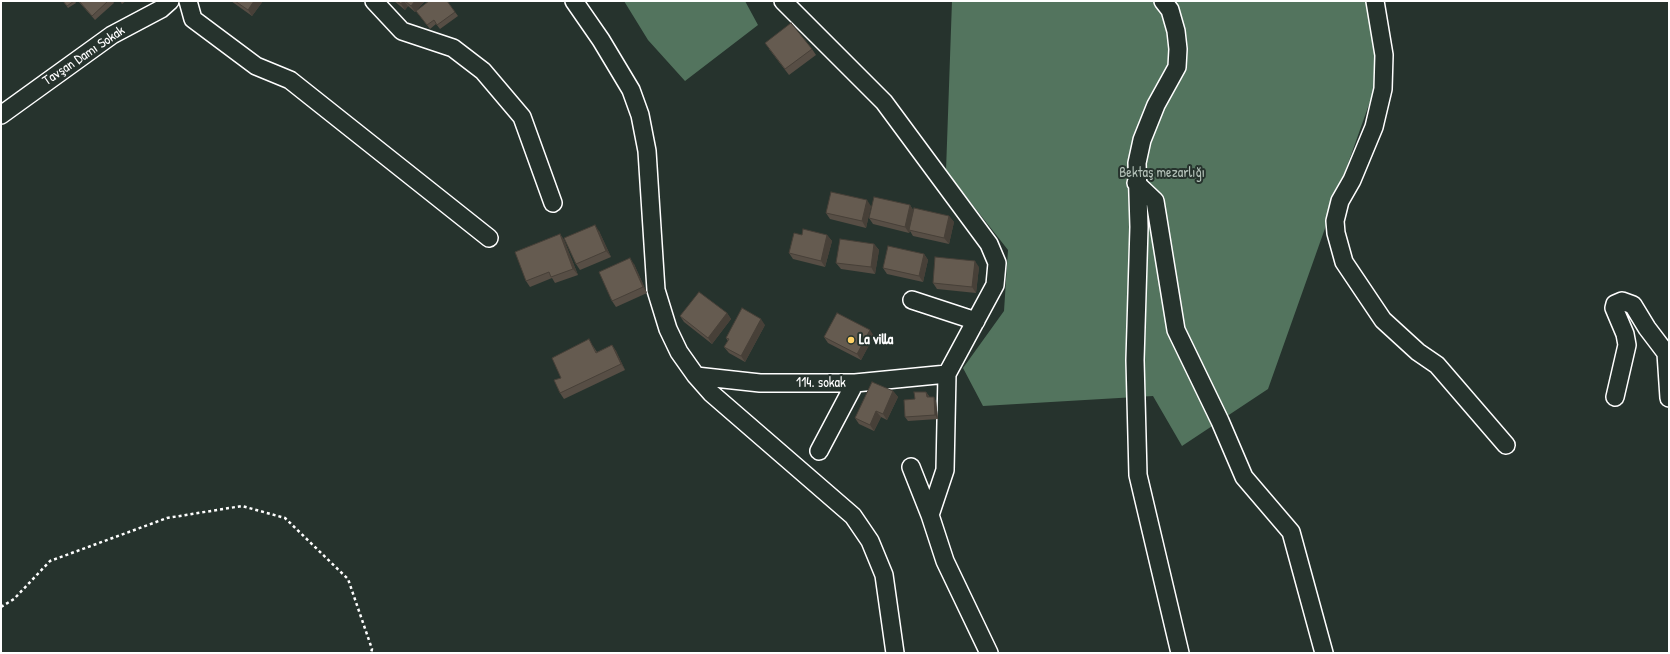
<!DOCTYPE html>
<html>
<head>
<meta charset="utf-8">
<style>
  body { margin:0 }
  #map { position:relative; width:1670px; height:654px; overflow:hidden; background:#26332d; font-family:"Patrick Hand",sans-serif }
  canvas { display:block }
  .frame { position:absolute; inset:0; border:2px solid #fff; pointer-events:none }
</style>
</head>
<body>
<div id="map">
<canvas width="1670" height="654"></canvas>
<div class="frame"></div>
</div>
<script>
const context = document.querySelector('canvas').getContext('2d');
context.lineJoin = 'round';
function paint(path, color) { context.fillStyle = color; context.fill(path, 'evenodd'); }
const shape = rows => new Path2D(rows.map(r => 'M' + r).join(''));
function stroke(path, color, width, dash) { context.strokeStyle = color; context.lineWidth = width; context.lineCap = dash ? 'butt' : 'round'; context.setLineDash(dash || []); context.stroke(path); }
function write(font, color, halo, rows, align = 'center') {
  context.font = font + ' "Patrick Hand",sans-serif'; context.lineWidth = 4; context.setLineDash([]); context.textBaseline = 'middle'; context.strokeStyle = halo; context.fillStyle = color; for (const [text, x, y, turn = 0] of rows) {
    context.save(); context.translate(x, y); context.rotate((+turn || 0) * Math.PI / 180); context.textAlign = isNaN(turn) ? turn : align; if (halo) context.strokeText(text, 0, 0); context.fillText(text, 0, 0); context.restore();
  }
}
paint(shape([
  [624,1,745,1,758,25,685,81,648,40],
  [952,1,1366,1,1378,79,1268,389,1182,446,1153,396,983,406,963,368,1004,311,1008,250,946,171]
]), '#53745e');
const minor = shape([
  [188,1,193,19,256,66,290,80,489,238],
  [374,1,402,31,453,48,483,71,522,117,553,203],
  [574,1,601,40,631,90,640,115,647,151,656,290,668,329,679,352,696,376,711,393,853,516,870,541,884,575,895,653],
  [783,1,884,102,989,244,997,263,995,285,947,374,945,470,930,515,945,561,989,653],
  [1163,1,1170,10,1176,31,1178,49,1177,67,1156,105,1142,140,1137,163,1139,227,1135,360,1138,475,1180,653],
  [1375,1,1384,55,1383,89,1374,127,1352,180,1340,201,1335,221,1336,233,1344,262,1383,320,1418,352,1437,365,1506,445],
  [1,115,112,35,161,9,170,1],
  [1136,183,1155,201,1176,330,1220,421,1244,477,1291,532,1324,653],
  [912,300,976,321],
  [696,376,760,383,855,383,947,374],
  [1615,397,1627,345,1625,334,1614,308,1615,304,1622,301,1633,305,1647,328,1666,353,1669,398],
  [819,451,855,383],
  [911,467,930,515]
]);
stroke(minor, '#fff', 20);
stroke(shape([
  [1,607,14,599,50,561,167,518,242,506,285,518,348,579,372,649,371,653]
]), '#fff', 2.5, [3, 3]);
stroke(minor, '#26332d', 17);
paint(shape([
  [63,1,75,1,76,3,68,8],
  [78,1,113,1,114,3,95,20],
  [120,1,126,1,122,4],
  [231,1,263,1,252,16],
  [394,1,425,1,416,11,447,1,458,16,440,29,436,24,430,29,416,11,415,12,408,6,405,10],
  [769,49,812,49,816,55,789,75],
  [910,205,913,210,949,216,954,222,949,244,913,236,910,231,909,233,873,224,869,218],
  [871,206,866,228,830,219,826,213],
  [599,231,611,257,580,270,576,264],
  [560,234,564,240,578,275,555,283,552,278,530,287,526,281],
  [827,235,832,241,825,267,793,259,789,253],
  [874,244,879,250,875,274,841,269,836,263],
  [924,254,928,260,923,282,887,274,883,268],
  [634,264,647,293,616,307,612,301],
  [979,267,976,293,937,289,933,283],
  [727,313,731,319,712,344,684,322,680,316],
  [765,325,745,362,729,353,724,347,728,341,726,338],
  [874,336,861,360,828,343,824,337],
  [612,345,616,351,625,370,564,399,560,393,561,378,593,346,597,352],
  [893,391,898,397,887,420,881,417,874,431,859,424,855,418],
  [926,392,929,396,929,397,936,401,938,419,908,421,905,417,915,399]
]), '#574e45');
paint(shape([
  [254,1,263,1,252,16,248,10],
  [403,1,404,1,408,6,405,10,401,4],
  [415,1,425,1,415,12,411,6],
  [867,200,871,206,866,228,862,221],
  [910,205,914,211,909,230,910,231,909,233,905,227],
  [949,216,954,222,949,244,944,238],
  [595,225,599,231,611,257,606,251],
  [560,234,564,240,578,275,573,269],
  [827,235,832,241,825,267,821,261],
  [874,244,879,250,875,274,871,267],
  [924,254,928,260,923,282,919,276],
  [630,258,634,264,647,293,643,287],
  [975,261,979,267,976,293,972,287],
  [727,313,731,319,712,344,708,338],
  [761,319,765,325,745,362,741,356],
  [870,330,874,336,861,360,857,354],
  [612,345,616,351,625,370,621,364],
  [893,391,898,397,887,420,883,414],
  [926,392,929,396,930,401,927,397],
  [934,397,936,401,938,419,935,415],
  [876,411,881,417,874,431,870,425]
]), '#474038');
const building = shape([
  [63,1,74,1,67,6,63,1],
  [79,1,108,1,92,16,79,1],
  [235,1,254,1,248,10,235,1],
  [397,1,403,1,401,4,397,1],
  [405,1,415,1,411,6,405,1],
  [429,1,447,1,455,12,437,25,434,20,427,25,416,11,429,1],
  [791,23,812,49,785,69,765,43,791,23],
  [831,192,867,200,862,221,826,213,831,192],
  [874,197,910,205,905,227,869,218,874,197],
  [914,208,949,216,944,238,909,230,914,208],
  [595,225,606,251,576,264,564,238,595,225],
  [803,229,827,235,821,261,789,253,794,233,802,235,803,229],
  [560,234,573,269,551,277,549,272,526,281,515,252,560,234],
  [840,239,874,244,871,267,836,263,840,239],
  [888,246,924,254,919,276,883,268,888,246],
  [935,257,975,261,972,287,933,283,935,257],
  [630,258,643,287,612,301,599,272,630,258],
  [699,292,727,313,708,338,680,316,699,292],
  [742,308,761,319,741,356,724,347,729,339,726,338,742,308],
  [837,313,870,330,857,354,824,337,837,313],
  [589,339,596,353,612,345,621,364,560,393,554,380,561,378,552,358,589,339],
  [872,382,893,391,883,414,876,411,870,425,855,418,872,382],
  [914,392,926,392,927,397,934,397,935,415,905,417,904,400,915,399,914,392]
]);
paint(building, '#655b50');
stroke(building, '#474038', 1);
for (const [x, y, r, color] of [
  [851,340,4,"#ffd166"]
]) { const dot = new Path2D(); dot.arc(x, y, r, 0, 2 * Math.PI); context.fillStyle = color; context.fill(dot); stroke(dot, '#26332d', 1.5); }
write('14px', '#fff', '#26332d', [
  ["Tavşan Damı Sokak",84,56,-34],
  ["114. sokak",821,383]
]);
write('14px', '#b2c0b7', '#26332d', [
  ["Bektaş mezarlığı",1162,173]
]);
write('bold 14px', '#fff', '#26332d', [
  ["La villa",859,340]
], 'left');
</script>
</body>
</html>
